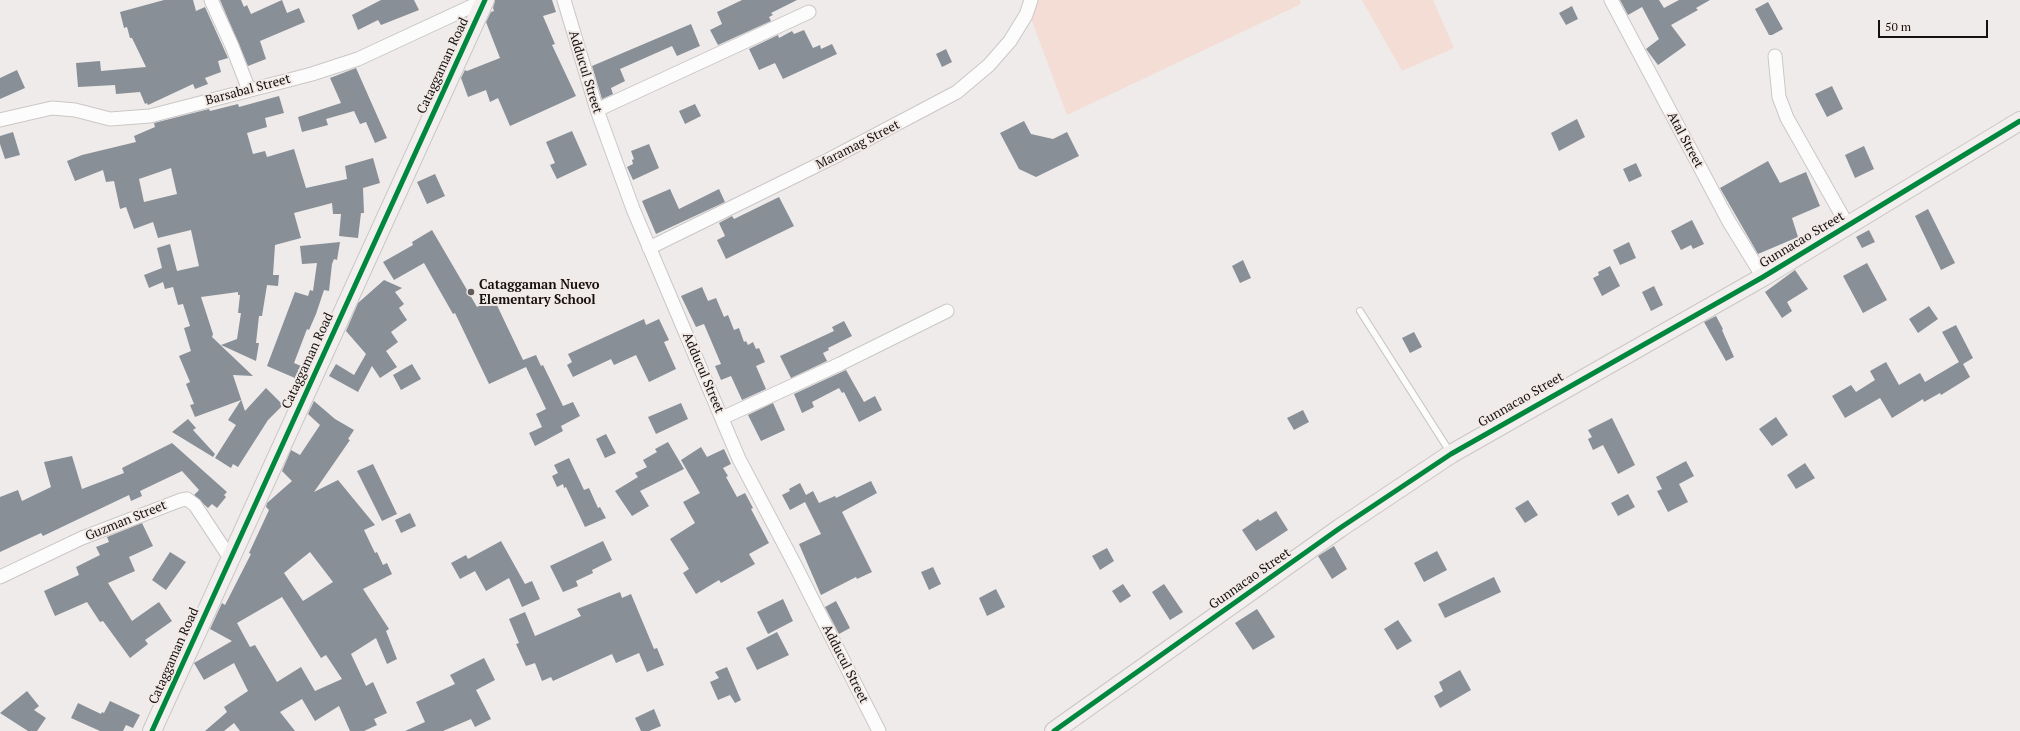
<!DOCTYPE html>
<html>
<head>
<meta charset="utf-8">
<style>
  body { margin:0 }
  #map { position:relative; width:2020px; height:731px; overflow:hidden; background:#efebea; font-family:"PT Serif",serif }
  canvas { display:block }
  .scale { position:absolute; left:1878px; top:20px; width:110px; height:18px; box-sizing:border-box; border:2px solid #141110; border-top:0; padding-left:5px; font-size:12px; line-height:14px; white-space:nowrap; color:#141110; -webkit-text-stroke:3px #f2eae7; paint-order:stroke }
</style>
</head>
<body>
<div id="map">
<canvas width="2020" height="731"></canvas>
<div class="scale">50 m</div>
</div>
<script>
const context = document.querySelector('canvas').getContext('2d');
context.lineJoin = 'round';
function paint(path, color) { context.fillStyle = color; context.fill(path, 'evenodd'); }
const shape = rows => new Path2D(rows.map(r => 'M' + r).join(''));
function stroke(path, color, width, dash) { context.strokeStyle = color; context.lineWidth = width; context.lineCap = dash ? 'butt' : 'round'; context.setLineDash(dash || []); context.stroke(path); }
function write(font, color, halo, rows, align = 'center') {
  context.font = font + ' "PT Serif",serif'; context.lineWidth = 4; context.setLineDash([]); context.textBaseline = 'middle'; context.strokeStyle = halo; context.fillStyle = color; for (const [text, x, y, turn = 0] of rows) {
    context.save(); context.translate(x, y); context.rotate((+turn || 0) * Math.PI / 180); context.textAlign = isNaN(turn) ? turn : align; if (halo) context.strokeText(text, 0, 0); context.fillText(text, 0, 0); context.restore();
  }
}
paint(shape([
  [1036,0,1300,0,1301,4,1067,115,1030,16],
  [1362,0,1433,0,1454,48,1402,71]
]), '#f4ddd4');
paint(shape([
  [164,0,193,0,196,11,205,7,228,58,218,61,221,72,205,78,208,84,195,89,193,84,148,105,147,103,145,104,140,92,116,94,115,85,78,87,76,63,100,61,101,71,146,67,132,38,130,38,127,27,124,28,120,12],
  [220,0,241,0,244,7,247,5,251,14,282,0,287,13,299,8,305,22,260,41,266,59,248,66],
  [381,0,414,0,419,10,381,25,378,20,358,30,352,15],
  [495,0,552,0,556,12,543,16,555,44,552,45,576,96,510,126,498,98,490,102,486,90,468,97,461,78,465,70,467,71,500,58,486,22,491,12,494,11,493,8],
  [742,0,797,0,771,13,773,15,769,17,771,21,718,45,710,30,722,24,717,12],
  [1620,0,1659,0,1664,8,1679,0,1710,0,1696,8,1698,10,1671,25,1686,45,1658,65,1646,49,1659,39,1642,7,1628,15],
  [1768,2,1783,29,1772,35,1769,35,1755,9],
  [1572,6,1578,19,1566,25,1559,13],
  [691,24,700,46,677,56,672,46,620,69,625,81,611,88,613,94,602,99,592,66],
  [804,30,813,48,820,45,821,49,832,44,837,54,783,79,775,63,759,70,749,49,778,35,779,38,792,31,794,34],
  [946,49,952,62,942,67,936,54],
  [356,68,387,138,375,143,366,122,360,124,354,111,326,119,328,125,302,132,298,117,341,103,330,78],
  [17,70,25,88,0,99,0,78],
  [1832,86,1843,109,1827,117,1815,94],
  [279,96,284,113,265,118,267,127,247,133,253,154,265,151,267,157,294,149,306,188,347,179,345,166,373,158,380,183,363,188,364,213,361,213,358,238,339,236,341,214,333,214,332,203,294,213,301,238,275,245,273,275,279,275,278,286,267,285,262,316,259,316,256,343,259,343,256,361,221,345,237,339,241,313,238,313,240,295,238,295,238,292,201,297,213,334,212,337,253,376,233,375,245,411,266,388,283,405,268,420,238,467,233,464,231,468,215,458,236,425,228,420,241,400,195,417,190,405,194,404,186,384,190,382,179,356,191,351,184,328,190,326,183,304,178,305,173,287,165,289,163,282,149,288,144,275,162,268,157,248,170,244,177,271,199,266,191,230,158,238,153,222,134,229,126,207,120,209,114,181,106,182,103,170,75,181,67,161,82,155,136,142,134,136,155,127,154,123,209,109,210,111,238,104,239,107],
  [171,168,177,194,144,202,139,179],
  [695,104,701,116,685,124,679,111],
  [1577,119,1585,137,1559,151,1551,133],
  [1024,121,1031,134,1053,139,1067,132,1079,156,1036,177,1019,169,1000,133],
  [572,131,587,165,557,179,550,165,555,163,546,142],
  [13,132,20,155,5,159,0,144,0,136],
  [649,144,659,168,633,180,627,167,633,164,632,160,634,159,631,151],
  [1864,146,1874,169,1855,178,1845,155],
  [1768,161,1780,183,1806,172,1820,206,1792,218,1798,237,1758,254,1720,188],
  [1636,163,1642,176,1629,182,1623,169],
  [435,174,445,196,427,204,417,182],
  [670,189,679,209,719,189,725,202,656,234,642,201],
  [779,197,794,226,726,259,717,240,725,236,719,223,732,216,734,219],
  [1928,209,1955,263,1941,270,1915,216],
  [1692,220,1704,244,1693,249,1691,245,1681,250,1671,231],
  [432,230,477,307,494,299,523,360,536,355,541,366,543,365,563,406,573,402,580,416,561,426,563,431,535,446,529,433,542,427,536,414,546,409,526,367,489,384,455,313,453,314,424,263,394,280,383,262,413,245,412,242],
  [1869,230,1875,242,1862,248,1856,237],
  [340,242,337,260,334,259,332,264,329,291,324,290,316,314,309,330,307,329,294,363,301,366,295,378,267,366,295,292,308,296,310,290,313,291,317,263,302,264,300,246],
  [1629,242,1636,258,1620,265,1613,250],
  [1243,260,1251,278,1240,283,1232,266],
  [1867,263,1887,300,1863,313,1843,276],
  [1610,266,1620,286,1602,296,1593,278,1599,275,1598,272],
  [1795,270,1808,289,1787,302,1792,311,1782,318,1765,292],
  [384,280,402,288,395,292,404,304,399,308,407,320,391,332,398,342,386,351,397,367,380,378,372,366,358,392,329,376,336,364,354,375,366,354,346,331,358,303],
  [1654,286,1663,305,1651,311,1642,292],
  [702,287,708,301,716,298,724,317,728,315,734,330,739,328,744,342,746,341,748,345,753,342,756,349,759,348,765,362,756,366,766,389,742,400,731,376,721,380,715,366,721,364,704,324,696,327,681,296],
  [1929,306,1938,319,1918,333,1909,319],
  [1716,316,1723,329,1722,330,1734,357,1726,361,1704,322],
  [644,319,646,325,659,319,669,340,664,342,676,369,649,382,636,355,614,365,611,359,573,377,567,365,572,362,568,354],
  [844,321,852,336,828,348,829,350,823,353,827,361,791,378,780,356,834,331,832,327],
  [1956,325,1973,358,1963,364,1970,377,1941,395,1940,393,1924,402,1923,399,1892,418,1880,398,1845,418,1832,396,1851,385,1856,392,1875,380,1870,371,1886,362,1899,385,1920,373,1925,382,1959,362,1942,332],
  [1414,332,1422,347,1410,353,1402,338],
  [412,364,421,379,401,390,393,375],
  [846,370,864,402,875,396,882,410,859,422,844,392,842,393,839,388,812,402,814,407,802,413,794,394],
  [314,401,335,419,354,430,348,439,350,440,314,492,338,480,375,525,364,530,375,553,377,552,383,565,387,563,392,574,363,589,389,629,386,631,397,659,387,664,376,638,351,654,366,686,373,682,387,713,374,719,377,725,364,731,350,731,339,706,315,721,302,699,280,712,295,731,240,731,234,723,224,731,205,731,227,712,224,707,248,691,234,663,204,680,194,663,232,641,210,629,222,603,225,605,251,554,249,553,269,510,266,507,267,503,292,481,282,471,291,450,300,455,320,425,308,414],
  [310,552,333,582,303,601,284,573],
  [282,597,321,658,326,655,342,679,315,691,301,667,277,682,255,645,250,647,237,623],
  [681,403,688,419,656,434,648,417],
  [773,403,785,430,761,441,748,415],
  [1303,410,1309,422,1294,430,1287,418],
  [1776,417,1788,435,1772,446,1759,429],
  [1612,418,1635,465,1618,474,1603,445,1593,450,1588,439,1592,437,1588,430],
  [188,419,196,428,193,430,215,454,213,457,172,432],
  [606,434,616,453,605,458,596,439],
  [668,442,684,469,640,491,649,506,632,516,615,491,638,477,635,473,647,467,643,460,657,452,655,449],
  [172,443,227,492,224,495,226,497,217,508,212,504,208,508,194,495,199,490,182,471,140,491,142,496,131,501,129,495,43,536,41,533,0,552,0,497,18,490,22,501,51,487,44,462,72,456,82,489,124,473,122,468],
  [701,447,707,457,724,449,731,464,723,468,728,476,726,477,737,497,745,493,753,508,751,509,769,543,749,554,755,564,721,583,719,580,696,594,683,573,689,569,670,539,695,523,683,502,700,493,681,460],
  [569,458,584,490,589,488,598,508,600,507,606,518,585,527,566,487,564,488,563,484,557,487,552,476,558,473,554,465],
  [1686,461,1694,476,1679,484,1688,502,1668,512,1657,491,1662,489,1656,477],
  [1805,463,1815,478,1796,489,1787,475],
  [373,464,397,514,382,521,357,471],
  [871,481,877,493,842,512,872,572,857,579,856,577,821,595,799,544,821,534,805,502,790,510,782,495,790,491,789,489,800,483,806,495,813,491,819,503,835,496,836,498],
  [1628,494,1635,507,1618,516,1611,503],
  [1528,500,1538,515,1525,523,1515,508],
  [1276,511,1288,530,1256,551,1242,530,1258,519,1260,521],
  [410,513,416,526,401,533,395,520],
  [142,523,153,546,129,557,135,571,108,583,132,621,159,602,172,621,145,640,148,644,130,658,103,621,100,622,87,602,55,616,44,591,79,575,76,567,100,555,96,547,109,542,107,537],
  [501,541,525,584,532,581,540,599,522,607,509,578,486,591,475,571,460,579,451,563,466,555,468,559],
  [603,541,612,560,592,570,593,573,576,581,578,586,563,592,550,566],
  [1334,546,1347,569,1332,579,1318,556],
  [1107,548,1114,561,1100,570,1092,556],
  [1437,551,1447,570,1424,582,1414,563],
  [170,552,186,562,166,590,152,580],
  [933,567,941,584,929,590,921,572],
  [1494,577,1501,592,1445,618,1438,604],
  [1123,584,1131,596,1120,603,1112,591],
  [1164,584,1183,612,1170,620,1152,592],
  [996,589,1005,607,987,616,979,598],
  [620,592,622,598,631,594,654,649,657,648,664,665,647,672,639,653,616,663,612,654,553,681,551,677,542,681,535,663,526,666,516,644,519,643,509,619,525,612,535,636,581,616,577,609],
  [783,599,793,621,768,634,757,612],
  [836,601,850,628,839,634,825,607],
  [1257,609,1275,637,1253,650,1235,623],
  [1398,620,1412,641,1397,650,1384,629],
  [777,632,789,655,757,670,746,648],
  [484,658,495,680,476,690,491,719,475,727,471,719,443,731,405,731,425,722,416,702,455,684,450,675],
  [727,667,741,700,735,703,730,695,718,700,710,682,719,678,715,672],
  [1460,670,1471,690,1440,708,1434,696,1443,691,1439,682],
  [27,691,39,706,34,710,46,718,37,731,28,731,0,713],
  [110,701,140,715,133,728,126,725,123,731,100,731,71,718,78,703,101,714,102,712,104,713],
  [654,709,661,726,649,731,641,731,635,718]
]), '#888f96');
const lane = shape([
  [1360,311,1450,452]
]);
const street = shape([
  [211,0,232,46,249,90],
  [564,0,597,110,633,209,739,459,794,563,879,731],
  [1611,0,1728,220,1763,277],
  [1775,56,1779,97,1787,118,1848,226],
  [597,110,809,12],
  [0,120,52,108,75,110,110,119,150,116,312,74,358,59,485,0],
  [649,248,832,158,957,92,989,65,1010,41,1026,15,1031,0],
  [722,418,840,364,947,311],
  [0,577,82,538,181,500,187,499,195,505,230,558]
]);
const secondary = shape([
  [152,731,485,0],
  [1054,731,1340,528,1451,454,1763,277,2020,121]
]);
stroke(lane, '#cac7c6', 8);
stroke(street, '#cac7c6', 15);
stroke(secondary, '#cac7c6', 20);
stroke(lane, '#fdfcfc', 6);
stroke(street, '#fdfcfc', 13);
stroke(secondary, '#f2efee', 18);
stroke(shape([
  [152,731,485,0],
  [1054,731,1340,528,1451,454,1763,277,2020,121]
]), '#00873e', 5);
for (const [x, y, r, color] of [
  [471,292,4,"#615d5c"]
]) { const dot = new Path2D(); dot.arc(x, y, r, 0, 2 * Math.PI); context.fillStyle = color; context.fill(dot); stroke(dot, '#f2eae7', 1.5); }
write('13px', '#141110', '#f2eae7', [
  ["Cataggaman Road",443,66,-65],
  ["Adducul Street",585,72,73],
  ["Barsabal Street",248,90,-15],
  ["Atal Street",1685,140,62],
  ["Maramag Street",858,145,-27],
  ["Gunnacao Street",1802,240,-31],
  ["Cataggaman Road",308,361,-65],
  ["Adducul Street",703,373,67],
  ["Gunnacao Street",1521,400,-30],
  ["Guzman Street",126,521,-22],
  ["Gunnacao Street",1250,579,-35],
  ["Cataggaman Road",174,656,-66],
  ["Adducul Street",845,664,63]
]);
write('bold 13px', '#141110', '#f2eae7', [
  ["Cataggaman Nuevo",479,285],
  ["Elementary School",479,300]
], 'left');
</script>
</body>
</html>
